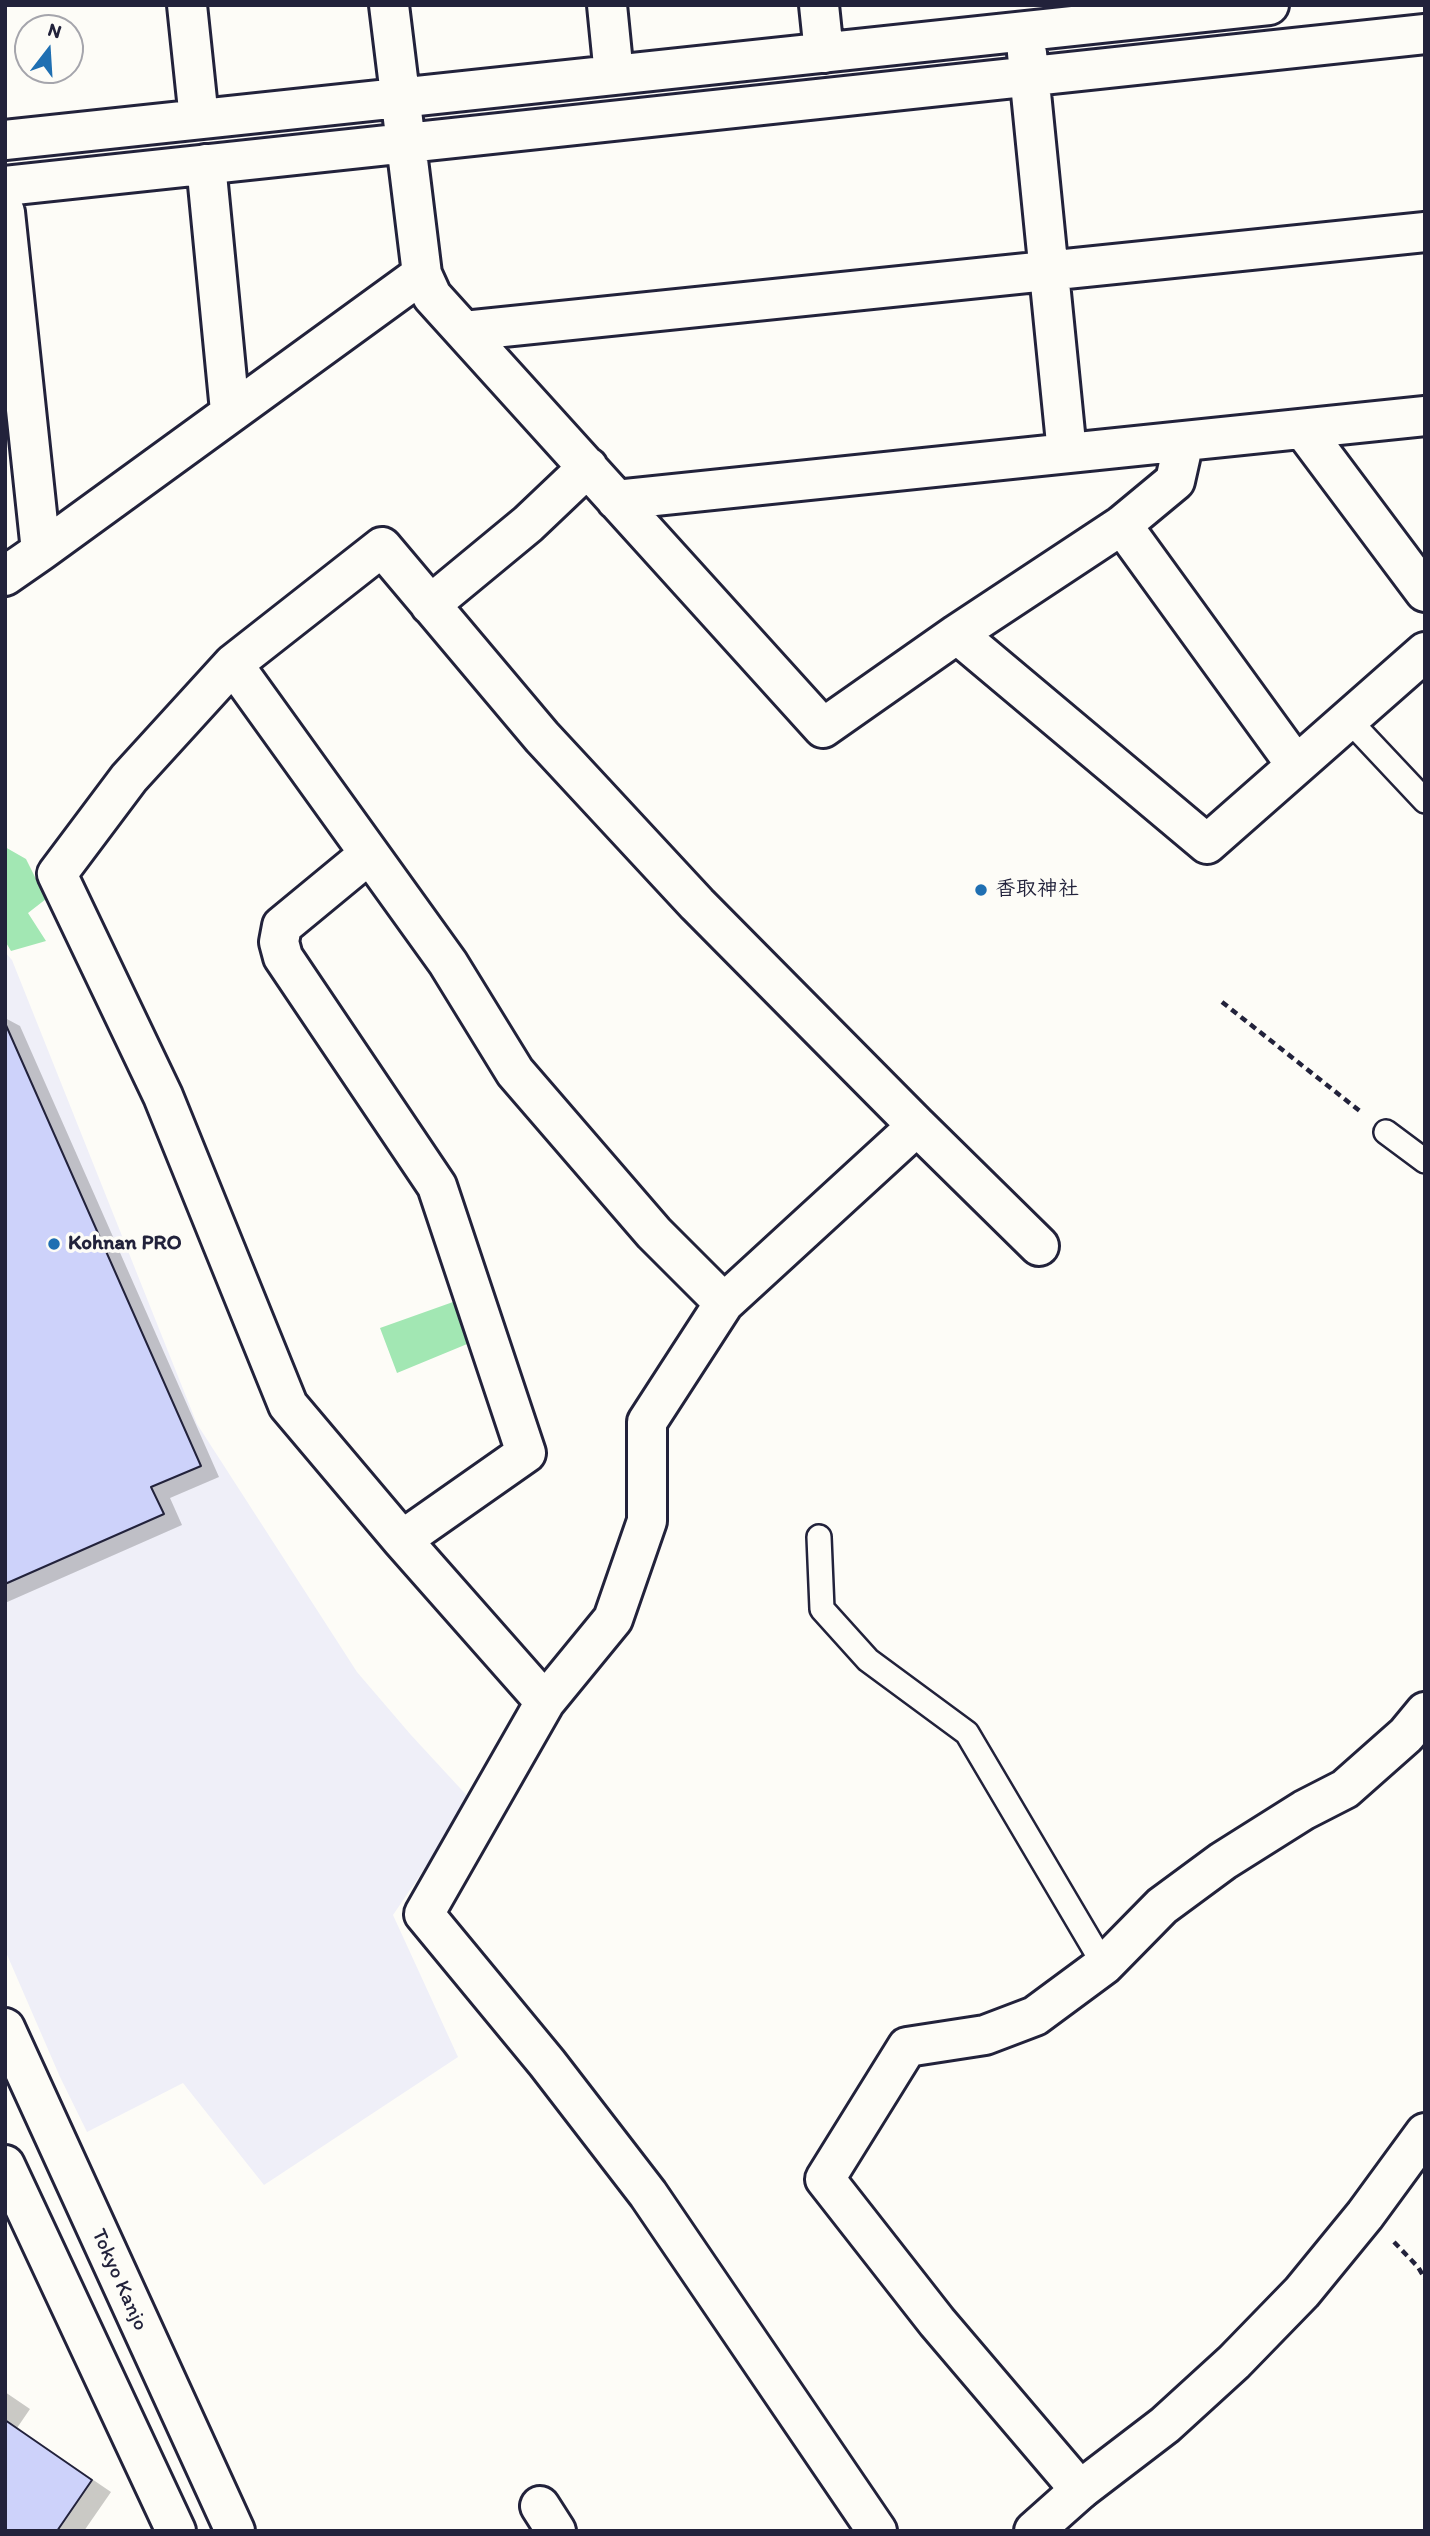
<!DOCTYPE html>
<html>
<head>
<meta charset="utf-8">
<style>
  body { margin:0 }
  #map { position:relative; width:1430px; height:2536px; overflow:hidden; background:#fdfcf7; font-family:Itim,sans-serif }
  canvas { display:block }
  .frame { position:absolute; inset:0; border:7px solid #22223b; pointer-events:none }
  .north { position:absolute; left:14px; top:14px; width:70px; height:70px; box-sizing:border-box; background:#fdfcf7; border:2px solid #a5a5ac; border-radius:50%; rotate:17deg; font-size:19px; font-weight:700; line-height:28px; text-align:center; color:#22223b }
  .north::after { content:''; display:block; margin:auto; width:24px; height:32px; background:#1f6fb2; clip-path:polygon(50% 0,100% 100%,50% 72%,0 100%) }
</style>
</head>
<body>
<div id="map">
<canvas width="1430" height="2536"></canvas>
<div class="frame"></div>
<div class="north">N</div>
</div>
<script>
const context = document.querySelector('canvas').getContext('2d');
context.lineJoin = 'round';
function paint(path, color) { context.fillStyle = color; context.fill(path, 'evenodd'); }
const shape = rows => new Path2D(rows.map(r => 'M' + r).join(''));
function stroke(path, color, width, dash) { context.strokeStyle = color; context.lineWidth = width; context.lineCap = dash ? 'butt' : 'round'; context.setLineDash(dash || []); context.stroke(path); }
function write(font, color, halo, rows, align = 'center') {
  context.font = font + ' Itim,"Klee One",sans-serif'; context.lineWidth = 7; context.setLineDash([]); context.textBaseline = 'middle'; context.strokeStyle = halo; context.fillStyle = color; for (const [text, x, y, turn = 0] of rows) {
    context.save(); context.translate(x, y); context.rotate((+turn || 0) * Math.PI / 180); context.textAlign = isNaN(turn) ? turn : align; if (halo) context.strokeText(text, 0, 0); context.fillText(text, 0, 0); context.restore();
  }
}
paint(shape([
  [5,952,12,960,197,1424,357,1672,411,1735,471,1800,393,1915,458,2057,264,2185,183,2083,87,2132,60,2077,5,1950]
]), '#efeff8');
paint(shape([
  [5,847,26,859,46,899,28,913,46,941,11,951,5,941],
  [453,1302,472,1342,397,1373,380,1328]
]), '#a2e7b3');
paint(shape([
  [5,1018,20,1026,219,1477,170,1498,182,1525,5,1603],
  [5,2392,30,2409,17,2428,111,2492,84,2531,5,2531]
]), '#0003');
const building = shape([
  [5,1023,201,1466,151,1487,164,1514,5,1584,5,1023],
  [5,2420,92,2480,57,2531,5,2531,5,2420]
]);
paint(building, '#cdd2fa');
stroke(building, '#22223b', 2);
const service = shape([
  [1348,719,1425,801],
  [1386,1132,1425,1161],
  [819,1537,822,1609,868,1660,967,1733,1104,1965]
]);
const minor = shape([
  [187,5,199,119],
  [389,5,422,274,432,296,823,728,957,634,1122,525,1175,481,1184,441],
  [607,5,614,75],
  [819,5,824,53],
  [1027,53,1067,453],
  [5,140,1269,5],
  [206,164,230,411],
  [5,186,1425,34],
  [5,212,41,551,422,274],
  [464,331,1425,232],
  [1303,429,1425,592],
  [616,500,1425,416],
  [1122,525,1296,765],
  [5,576,41,551],
  [430,605,528,524,588,467],
  [957,634,1207,844,1425,652],
  [233,664,129,778,57,874,163,1096,288,1405,402,1540,545,1702],
  [368,855,282,926,279,942,283,957,437,1186,526,1453,402,1540],
  [917,1126,1039,1246],
  [724,1303,654,1233,515,1072,448,963,233,664,382,547,542,737,697,904,917,1126,724,1303,647,1422,647,1521,613,1619,545,1702,424,1914,547,2063,648,2194,877,2531],
  [1080,2490,937,2322,825,2179,907,2047,985,2035,1035,2016,1104,1965,1162,1906,1223,1861,1304,1810,1345,1789,1406,1735,1425,1712],
  [540,2506,556,2531]
]);
const tertiary = shape([
  [1034,2531,1080,2490,1165,2425,1234,2362,1302,2292,1365,2215,1425,2133]
]);
const trunk = shape([
  [5,2028,235,2531],
  [5,2165,176,2531]
]);
stroke(service, '#22223b', 28);
stroke(minor, '#22223b', 44);
stroke(tertiary, '#22223b', 44);
stroke(trunk, '#22223b', 44);
stroke(shape([
  [1222,1002,1361,1112],
  [1394,2242,1418,2267,1425,2279]
]), '#22223b', 4.5, [7, 5]);
stroke(service, '#fdfcf7', 23);
stroke(minor, '#fdfcf7', 38);
stroke(tertiary, '#fdfcf7', 38);
stroke(trunk, '#fdfcf7', 38);
for (const [x, y, r, color] of [
  [981,890,7,"#1f6fb2"],
  [54,1244,7,"#1f6fb2"]
]) { const dot = new Path2D(); dot.arc(x, y, r, 0, 2 * Math.PI); context.fillStyle = color; context.fill(dot); stroke(dot, '#fdfcf7', 2.5); }
write('bold 21px', '#22223b', '#fdfcf7', [
  ["香取神社",995,890],
  ["Kohnan PRO",68,1244]
], 'left');
write('21px', '#22223b', '#fdfcf7', [
  ["Tokyo Kanjo",119,2280,66]
]);
</script>
</body>
</html>
